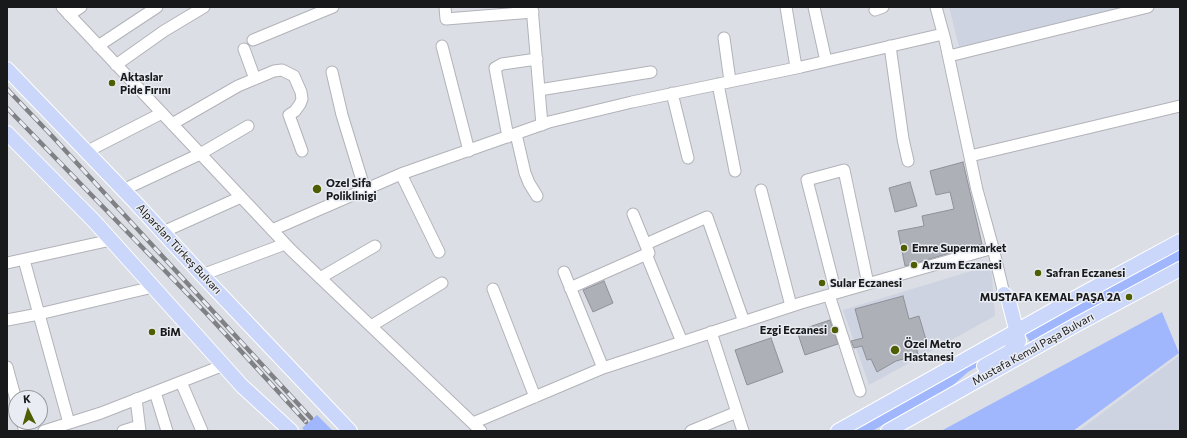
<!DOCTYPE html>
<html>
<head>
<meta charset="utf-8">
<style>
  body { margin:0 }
  #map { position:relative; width:1187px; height:438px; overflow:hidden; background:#dcdee5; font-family:Commissioner,sans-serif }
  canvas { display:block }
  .frame { position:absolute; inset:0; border:8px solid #18191b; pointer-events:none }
  .north { position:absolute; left:8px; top:390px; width:40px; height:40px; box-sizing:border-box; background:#e9ecf2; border:1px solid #95989c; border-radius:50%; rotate:355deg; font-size:11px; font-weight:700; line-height:16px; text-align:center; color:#18191b }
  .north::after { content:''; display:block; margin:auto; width:14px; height:18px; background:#4f5e00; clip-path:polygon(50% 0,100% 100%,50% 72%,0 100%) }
</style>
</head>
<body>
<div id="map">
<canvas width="1187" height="438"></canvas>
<div class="frame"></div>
<div class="north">K</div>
</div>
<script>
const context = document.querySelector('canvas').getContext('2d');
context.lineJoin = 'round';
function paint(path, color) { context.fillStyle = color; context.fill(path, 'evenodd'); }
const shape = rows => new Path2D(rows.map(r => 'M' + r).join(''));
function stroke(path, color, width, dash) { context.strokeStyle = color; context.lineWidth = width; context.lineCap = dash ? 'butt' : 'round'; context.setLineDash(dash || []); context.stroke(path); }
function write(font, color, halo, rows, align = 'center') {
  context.font = font + ' Commissioner,sans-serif'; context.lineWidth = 3; context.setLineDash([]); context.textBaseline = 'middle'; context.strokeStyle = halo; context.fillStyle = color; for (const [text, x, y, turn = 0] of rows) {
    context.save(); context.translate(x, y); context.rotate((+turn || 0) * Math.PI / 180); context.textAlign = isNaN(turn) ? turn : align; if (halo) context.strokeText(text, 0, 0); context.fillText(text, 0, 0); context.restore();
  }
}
paint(shape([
  [949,7,1126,7,959,47],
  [991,265,995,316,869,385,843,310],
  [1180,355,1180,431,1078,431]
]), '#ced3e1');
paint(shape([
  [1180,249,1180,260,1030,342,1025,334],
  [1162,312,1179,353,1073,431,941,431],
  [1005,345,1008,349,968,372,951,387,872,431,852,431],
  [317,415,333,431,305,431,302,428]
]), '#a0b7fe');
const building = shape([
  [963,162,982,244,905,266,898,231,924,226,922,216,954,209,950,192,936,195,930,171,963,162],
  [910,182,917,206,895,212,889,188,910,182],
  [604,281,613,303,593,312,583,290,604,281],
  [903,296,909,319,919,316,927,343,916,346,918,355,896,361,877,372,871,359,867,360,862,346,854,348,851,341,863,338,855,309,903,296],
  [830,320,838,344,805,355,797,331,830,320],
  [771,338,783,372,747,385,735,350,771,338]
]);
paint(building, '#adb0b6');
stroke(building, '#8e9197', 1);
const minor = shape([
  [62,7,291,250,481,431],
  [445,7,446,19,533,12],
  [532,7,542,125],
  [786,7,796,67],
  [814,7,826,61],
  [936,7,945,40,977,190,993,248,1004,294],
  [875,10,883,7],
  [69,15,81,7],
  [724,38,730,81],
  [253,40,333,7],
  [98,46,157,7],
  [442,46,469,151],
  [890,46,903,139,908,161],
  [244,49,255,79],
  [949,56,1148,7],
  [116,65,164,31,204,7],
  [332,72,342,115,365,190],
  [718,84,735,171],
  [539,90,651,72],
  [672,93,688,158],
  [172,124,238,86,274,71,282,70,294,76,301,92,302,99,300,104,295,111,289,115,302,151],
  [516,134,525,173,529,183,537,196],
  [508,137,495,68,502,64,537,59],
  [86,152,162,113],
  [970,156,1180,106],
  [401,174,439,252],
  [123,190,200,154,248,126],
  [761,190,791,306],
  [272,230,401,174,549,122,632,102,801,67,943,34],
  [163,232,241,197],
  [646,244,707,217,744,322],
  [646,254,682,342],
  [24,260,69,423],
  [7,263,111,240],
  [564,272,603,368],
  [202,275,285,244],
  [320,278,375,246],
  [570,288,649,253,633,214],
  [493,289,535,397],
  [836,293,807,180,844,170,868,284],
  [829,295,860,391],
  [7,320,39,314,153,287],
  [371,326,442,283],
  [711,332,743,431],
  [7,367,16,400],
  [181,382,202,431],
  [155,392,167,431],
  [136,399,140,431],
  [22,422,25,431],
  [473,423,603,368,801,303,993,248],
  [44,431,101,413,224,365],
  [123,431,139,426],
  [691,431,737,412]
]);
const major = shape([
  [7,69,134,201,202,275,350,431],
  [7,133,94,221,242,386,291,431],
  [984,366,1009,352,1019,341,1008,298,1004,294],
  [838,431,1084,293,1180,241],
  [888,431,1074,326,1180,269]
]);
stroke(minor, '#b1b3b9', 13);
stroke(major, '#fff', 16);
stroke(minor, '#fff', 11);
stroke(major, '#cad7fb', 14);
const rail = shape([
  [7,89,52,136,311,418],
  [7,108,206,313,306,422]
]);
stroke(rail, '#7f8185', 4.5);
stroke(rail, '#e9ecf2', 3, [9]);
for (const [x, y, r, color] of [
  [112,83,4,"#4f5e00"],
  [317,189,5,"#4f5e00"],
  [904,248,4,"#4f5e00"],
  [914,265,4,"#4f5e00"],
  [1038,273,4,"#4f5e00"],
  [822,283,4,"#4f5e00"],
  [1129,297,4,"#4f5e00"],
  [835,330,4,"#4f5e00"],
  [152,332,4,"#4f5e00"],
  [895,350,5,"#4f5e00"]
]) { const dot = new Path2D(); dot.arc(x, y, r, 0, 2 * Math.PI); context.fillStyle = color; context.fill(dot); stroke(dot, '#e9ecf2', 1.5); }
write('bold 11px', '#18191b', '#e9ecf2', [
  ["Aktaslar",120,77],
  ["Pide Fırını",120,90],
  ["Ozel Sifa",326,183],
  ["Poliklinigi",326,196],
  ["Emre Supermarket",912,248],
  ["Arzum Eczanesi",922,265],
  ["Safran Eczanesi",1046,273],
  ["Sular Eczanesi",830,283],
  ["MUSTAFA KEMAL PAŞA 2A",1121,297,"right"],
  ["Ezgi Eczanesi",827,330,"right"],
  ["BiM",160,332],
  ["Özel Metro",904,344],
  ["Hastanesi",904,357]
], 'left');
write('11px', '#18191b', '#e9ecf2', [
  ["Alparslan Türkeş Bulvarı",179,249,47],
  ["Mustafa Kemal Paşa Bulvarı",1033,349,-29]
]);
</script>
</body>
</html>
